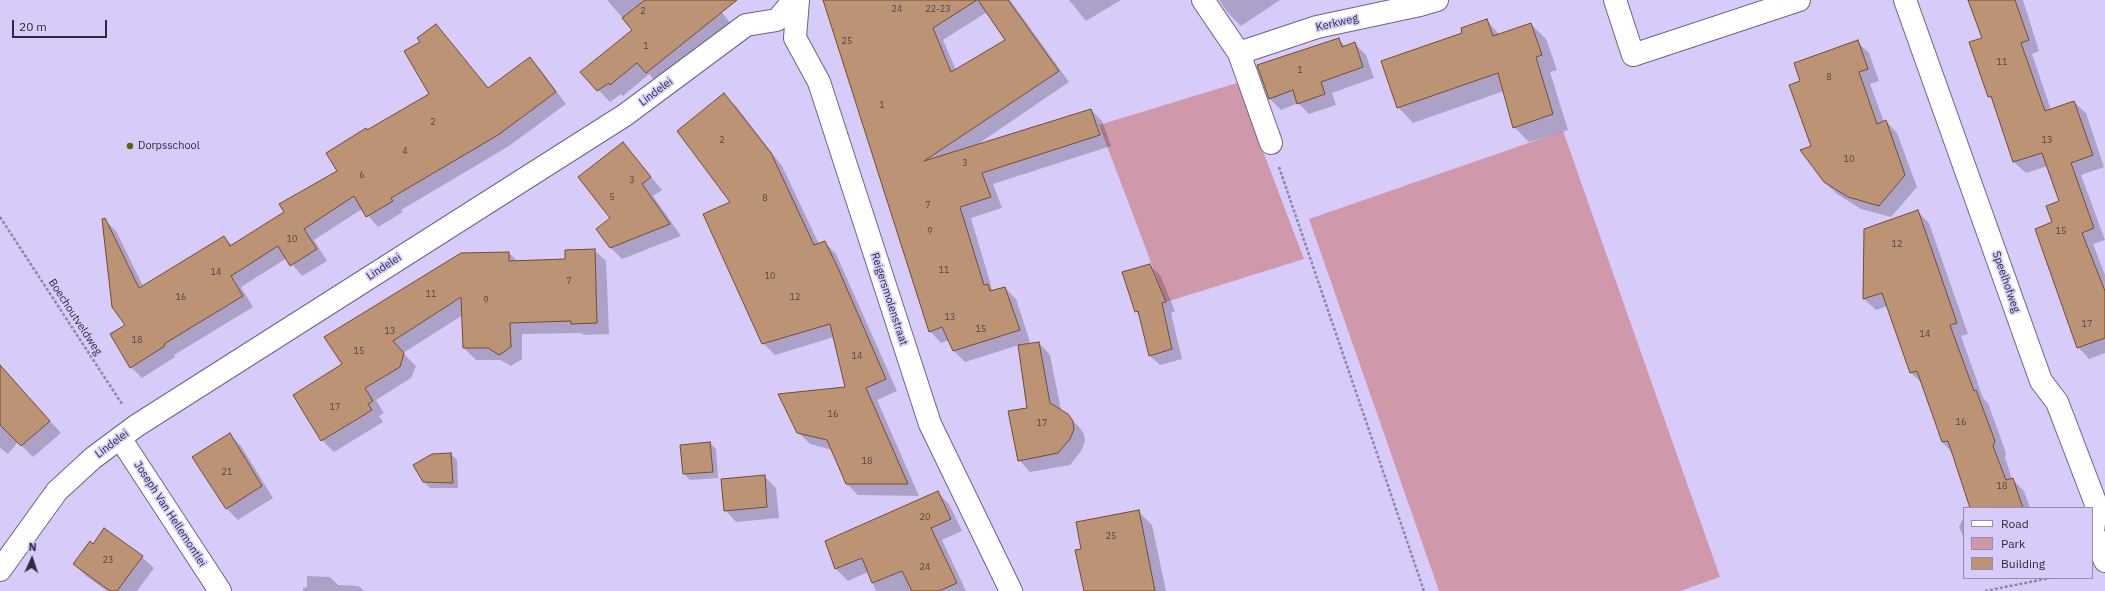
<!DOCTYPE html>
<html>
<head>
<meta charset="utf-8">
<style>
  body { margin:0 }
  #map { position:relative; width:2105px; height:591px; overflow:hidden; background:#d7cbfa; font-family:"IBM Plex Sans",sans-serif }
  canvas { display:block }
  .legend { position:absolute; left:1963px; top:507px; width:130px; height:72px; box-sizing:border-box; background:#d7cbfa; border:1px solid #948bae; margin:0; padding:5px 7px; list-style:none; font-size:12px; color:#2f2a3c }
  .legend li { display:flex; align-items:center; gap:8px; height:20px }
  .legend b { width:20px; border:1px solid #948bae }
  .north { position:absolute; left:12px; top:539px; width:40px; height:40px; -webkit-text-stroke:3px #d7cbfa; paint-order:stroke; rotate:3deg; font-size:11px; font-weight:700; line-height:16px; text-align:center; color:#2f2a3c }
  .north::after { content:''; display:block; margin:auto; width:14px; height:18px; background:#2f2a3c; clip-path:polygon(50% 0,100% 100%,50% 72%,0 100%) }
  .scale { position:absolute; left:12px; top:20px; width:95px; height:18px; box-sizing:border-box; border:2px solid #2f2a3c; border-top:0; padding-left:5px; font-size:12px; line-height:14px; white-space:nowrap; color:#2f2a3c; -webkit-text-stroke:3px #d7cbfa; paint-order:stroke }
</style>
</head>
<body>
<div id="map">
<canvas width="2105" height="591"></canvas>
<ul class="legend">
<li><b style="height:5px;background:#fff"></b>Road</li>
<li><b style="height:11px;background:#d098ab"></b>Park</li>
<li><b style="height:11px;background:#bd9375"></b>Building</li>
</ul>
<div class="north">N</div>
<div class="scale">20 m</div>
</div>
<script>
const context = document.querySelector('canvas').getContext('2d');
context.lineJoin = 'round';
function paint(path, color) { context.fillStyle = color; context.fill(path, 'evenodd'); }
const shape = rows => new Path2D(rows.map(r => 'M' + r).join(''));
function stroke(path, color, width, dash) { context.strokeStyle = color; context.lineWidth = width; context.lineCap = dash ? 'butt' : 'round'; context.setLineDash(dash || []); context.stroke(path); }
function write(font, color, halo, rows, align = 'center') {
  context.font = font + ' "IBM Plex Sans",sans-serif'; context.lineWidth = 3.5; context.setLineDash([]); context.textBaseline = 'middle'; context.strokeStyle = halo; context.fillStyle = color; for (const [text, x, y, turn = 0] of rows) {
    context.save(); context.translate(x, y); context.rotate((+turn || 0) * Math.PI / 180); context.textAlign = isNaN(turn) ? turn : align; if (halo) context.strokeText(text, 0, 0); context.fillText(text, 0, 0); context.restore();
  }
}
paint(shape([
  [1237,83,1304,259,1166,302,1099,125],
  [1563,131,1720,577,1680,591,1439,591,1309,219]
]), '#d098ab');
paint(shape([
  [607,0,712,0,732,25,658,84,649,74,623,96,621,94,610,102,581,72,633,30],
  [830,0,1010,0,1069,82,975,146,1091,110,1102,121,1111,146,993,184,1002,208,971,218,992,289,994,291,1005,288,1016,299,1030,342,1020,346,1039,343,1050,355,1061,410,1079,427,1084,434,1085,441,1081,451,1070,465,1030,472,1019,460,1028,408,1019,345,965,362,954,351,949,340,941,343,930,331],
  [987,12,1006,40,956,70,943,40],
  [1069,0,1121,0,1086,21],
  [1219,0,1280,0,1241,26,1229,14],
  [1969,0,2023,0,2039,51,2032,54,2051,110,2074,102,2086,113,2104,167,2081,175,2105,240,2093,244,2105,275,2105,353,2089,359,2078,347,2054,222,2060,202,2048,166,2026,173,2014,162,1993,101,1989,96,1983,38],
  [1486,20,1500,35,1531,24,1546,39,1557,70,1550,72,1568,130,1529,142,1514,127,1504,91,1413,123,1398,107,1463,33],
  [436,25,489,89,529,58,540,69,566,104,509,146,401,210,403,212,378,227,362,209,314,240,327,261,302,276,287,258,241,287,253,307,174,355,175,357,142,378,131,367,126,326,105,220,116,231,143,286,224,237,233,246,286,212,339,171,367,131,430,94,421,42],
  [1338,39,1346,47,1355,44,1366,55,1374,78,1332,93,1336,105,1309,114,1298,103,1281,110,1269,98],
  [1857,42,1869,53,1879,81,1870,84,1884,122,1886,121,1897,133,1917,187,1891,217,1861,209,1837,194,1824,182,1812,147,1801,82],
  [724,95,736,106,782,166,819,244,824,242,836,254,897,391,877,400,919,496,858,495,846,483,832,450,810,444,798,432,847,388,834,337,775,355,763,343,732,202],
  [623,143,662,190,653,196,681,236,622,259,610,247],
  [1917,211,1929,223,1968,334,1961,336,1983,398,1988,403,2006,453,2005,458,2012,479,2024,491,2030,508,1968,508,1970,505,1952,452,1942,442,1923,384,1911,373,1888,306,1876,310,1864,299,1865,230],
  [594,250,606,261,609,334,584,335,581,333,522,334,522,359,511,366,500,360,476,360,464,348,463,315,403,353,416,366,411,378,376,400,384,413,379,416,383,422,334,452,322,440,295,395,344,365,509,253,517,261,566,260],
  [1150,265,1160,275,1175,311,1171,313,1182,359,1160,365,1150,356,1140,316,1136,311],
  [0,366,61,433,33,457,18,442,8,454,0,448],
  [230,435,241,446,273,498,238,520,226,508],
  [710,443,716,449,718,478,690,480,684,474,681,446],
  [451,454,457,460,458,488,430,488,424,482],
  [764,476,776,488,779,518,736,522,725,510],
  [937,492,949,504,962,531,942,540,966,591,876,591,868,572,848,581,836,569,826,542],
  [1138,511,1152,525,1166,591,1091,591,1082,550],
  [1964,516,1964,538,1959,527],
  [93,545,142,557,154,568,137,591,107,591,86,576,74,564],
  [307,576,330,577,338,585,359,586,364,591,303,591,303,588,307,587]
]), '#0003');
const building = shape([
  [645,0,737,0,646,73,637,63,610,85,609,83,597,91,580,72,632,30,622,18,645,0],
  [823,0,977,0,933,28,951,72,1005,40,978,0,1008,0,1059,71,924,161,1091,109,1100,135,982,173,991,197,960,207,984,285,988,284,990,291,1005,287,1020,330,953,351,942,327,929,332,823,0],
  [1968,0,2015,0,2029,40,2021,43,2045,111,2074,101,2093,155,2071,163,2094,228,2082,233,2105,291,2105,338,2077,348,2035,229,2052,222,2046,206,2059,201,2042,153,2013,162,1991,96,1988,97,1969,42,1982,38,1968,0],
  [1487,19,1493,36,1531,23,1542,55,1536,57,1553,114,1513,128,1498,73,1397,108,1381,61,1462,33,1461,28,1487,19],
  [436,24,488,88,530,57,556,92,498,135,391,198,393,201,366,217,354,196,304,229,317,249,290,266,278,246,231,276,243,296,164,344,165,346,130,368,110,334,125,325,112,307,102,219,105,218,139,288,224,236,230,246,284,212,279,204,337,171,326,153,366,128,367,130,429,94,404,51,420,42,417,38,436,24],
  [1339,38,1342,47,1355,42,1363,67,1321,82,1325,94,1297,104,1293,90,1269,99,1257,65,1339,38],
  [1858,40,1868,69,1859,72,1877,124,1886,120,1905,175,1879,206,1848,197,1824,182,1800,150,1811,146,1789,85,1800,81,1794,63,1858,40],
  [724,93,771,153,814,245,825,241,837,266,886,379,866,388,908,484,846,484,827,440,797,433,778,394,845,387,830,324,762,344,703,214,730,202,677,131,724,93],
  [623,142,651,177,642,184,670,224,610,248,596,229,610,218,578,177,623,142],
  [1918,210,1957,323,1950,325,1974,391,1976,390,1995,441,1993,446,2006,480,2013,478,2023,508,1970,508,1948,441,1942,442,1917,371,1910,373,1882,293,1863,299,1864,229,1918,210],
  [595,249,597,323,571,324,571,321,510,323,511,347,499,355,488,348,463,348,461,297,393,341,404,353,400,367,365,388,373,401,368,404,372,410,321,441,293,395,342,364,324,337,461,253,509,252,509,261,565,259,565,250,595,249],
  [1150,264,1166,302,1162,303,1172,349,1149,356,1138,311,1135,312,1122,272,1150,264],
  [1039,342,1050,403,1068,414,1073,421,1074,429,1070,439,1058,453,1018,461,1008,411,1027,408,1018,345,1039,342],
  [0,365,50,421,21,446,0,425,0,365],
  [230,433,262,486,226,509,192,457,230,433],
  [710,442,713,472,683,474,680,445,710,442],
  [451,453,453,483,423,482,413,465,432,454,451,453],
  [765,475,767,507,724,511,721,479,765,475],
  [938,491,951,519,931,528,957,583,939,591,912,591,902,571,872,583,862,558,835,569,825,541,938,491],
  [1139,510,1155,591,1084,591,1075,550,1081,549,1076,522,1139,510],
  [104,528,143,556,117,591,110,591,73,564,90,541,93,544,104,528]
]);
paint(building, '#bd9375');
stroke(building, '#714c30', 1);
const street = shape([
  [1203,0,1239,53,1271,143],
  [1615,0,1633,55,1799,0],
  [1905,0,2041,381,2057,402,2096,504,2093,532,2105,561],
  [1239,53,1317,27,1420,5,1437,0],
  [120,438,220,591],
  [0,570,57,491,93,458,136,426,625,115,746,25,777,20,794,0]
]);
const secondary = shape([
  [798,0,795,38,819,82,930,424,1011,591]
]);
stroke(street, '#6e628c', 24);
stroke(secondary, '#6e628c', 24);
stroke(shape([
  [1279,167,1424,591],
  [0,217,122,404],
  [1985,591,2050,578]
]), '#8e85a8', 2.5, [3, 2]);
stroke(street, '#fff', 22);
stroke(secondary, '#fff', 22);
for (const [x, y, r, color] of [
  [130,146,4,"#5b6609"]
]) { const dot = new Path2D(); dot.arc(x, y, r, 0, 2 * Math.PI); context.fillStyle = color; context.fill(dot); stroke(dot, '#d7cbfa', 1.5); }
write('9px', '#52444a', null, [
  ["24",897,9],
  ["22-23",938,9],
  ["2",643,11],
  ["25",847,41],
  ["1",646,46],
  ["11",2002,62],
  ["1",1300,70],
  ["8",1829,77],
  ["1",882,105],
  ["2",433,122],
  ["2",722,140],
  ["13",2047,140],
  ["4",405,151],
  ["10",1849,159],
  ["3",965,163],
  ["6",362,175],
  ["3",632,180],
  ["5",612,197],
  ["8",765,198],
  ["7",928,205],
  ["9",930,231],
  ["15",2061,231],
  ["10",292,239],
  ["12",1897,244],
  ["11",944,270],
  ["14",216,272],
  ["10",770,276],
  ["7",569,281],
  ["11",431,294],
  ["16",181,297],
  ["12",795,297],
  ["9",486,300],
  ["13",950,317],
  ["17",2087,324],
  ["15",981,329],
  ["13",390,331],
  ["14",1925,334],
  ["18",137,340],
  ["15",359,351],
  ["14",857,356],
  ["17",335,407],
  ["16",833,414],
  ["16",1961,422],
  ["17",1042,423],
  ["18",867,461],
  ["21",227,472],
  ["18",2002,486],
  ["20",925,517],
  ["25",1111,536],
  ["23",108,560],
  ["24",925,567]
]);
write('11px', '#2f2a3c', '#d7cbfa', [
  ["Kerkweg",1337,23,-13],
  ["Lindelei",656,92,-37],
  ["Lindelei",384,267,-33],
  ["Speelhofweg",2006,282,71],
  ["Reigersmolenstraat",889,299,72],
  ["Boechoutveldweg",75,317,57],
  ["Lindelei",112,444,-37],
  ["Joseph Van Hellemontlei",170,514,57]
]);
write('11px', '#2f2a3c', '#d7cbfa', [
  ["Dorpsschool",138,146]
], 'left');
</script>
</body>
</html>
